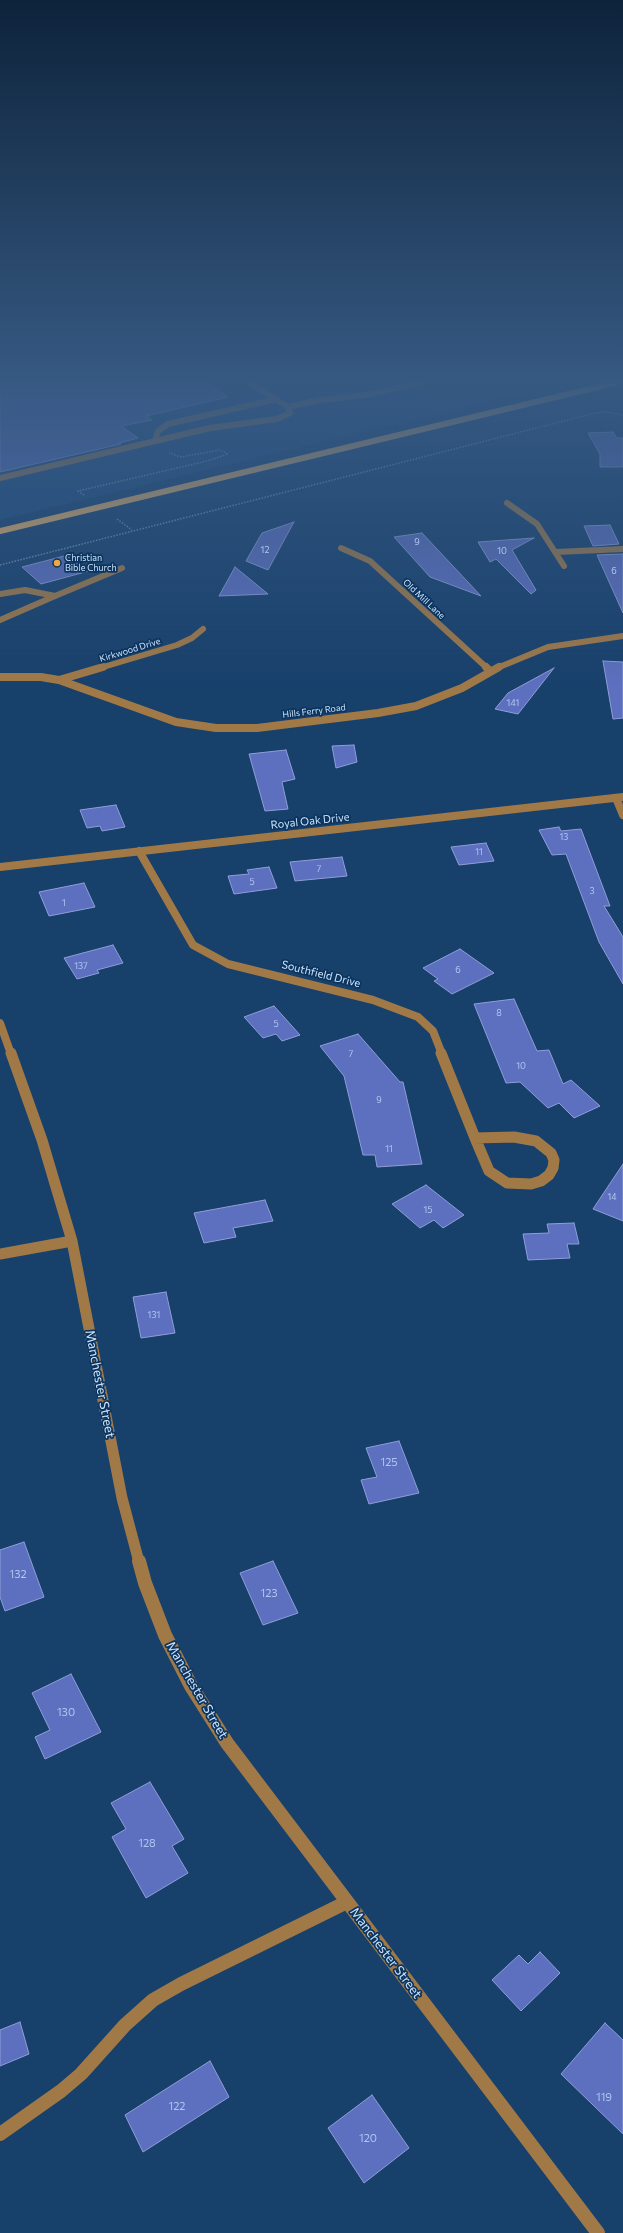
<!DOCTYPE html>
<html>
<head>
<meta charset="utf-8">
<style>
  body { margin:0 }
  canvas { display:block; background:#17406b }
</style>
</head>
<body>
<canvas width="623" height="2233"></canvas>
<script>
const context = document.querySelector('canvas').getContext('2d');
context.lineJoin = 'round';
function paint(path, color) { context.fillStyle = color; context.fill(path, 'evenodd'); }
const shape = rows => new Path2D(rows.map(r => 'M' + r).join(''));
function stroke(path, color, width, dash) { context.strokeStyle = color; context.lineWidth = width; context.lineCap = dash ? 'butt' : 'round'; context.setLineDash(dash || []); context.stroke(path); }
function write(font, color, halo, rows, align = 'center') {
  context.font = font + ' Commissioner,sans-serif'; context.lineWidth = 3.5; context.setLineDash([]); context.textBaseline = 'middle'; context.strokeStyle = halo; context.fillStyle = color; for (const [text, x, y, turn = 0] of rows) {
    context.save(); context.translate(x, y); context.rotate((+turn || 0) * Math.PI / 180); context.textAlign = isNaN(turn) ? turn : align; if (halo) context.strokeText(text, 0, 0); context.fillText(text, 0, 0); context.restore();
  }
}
paint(shape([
  [0,375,603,375,552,386,0,520]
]), '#1c4a7a');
const building = shape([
  [0,375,195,375,228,397,146,416,152,420,121,426,138,438,119,443,121,444,0,472,0,375],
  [613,432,617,438,623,438,623,467,600,467,600,454,588,433,613,432],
  [294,522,268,570,246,561,262,533,294,522],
  [610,525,619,544,593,546,584,526,610,525],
  [422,533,481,596,430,577,394,537,422,533],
  [534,538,512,550,536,590,531,594,496,559,490,562,478,542,534,538],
  [623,554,623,613,597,555,623,554],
  [68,555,89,571,41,584,22,567,68,555],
  [235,567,268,594,219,596,235,567],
  [603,661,623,662,623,718,613,719,603,661],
  [554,668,518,714,495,709,508,693,554,668],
  [354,745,357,762,336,768,332,746,354,745],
  [286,750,295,779,282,782,288,809,265,811,249,754,286,750],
  [116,805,125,827,102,831,100,826,87,828,80,810,116,805],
  [559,827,561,831,581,829,610,906,604,906,623,937,623,984,599,942,566,854,552,855,539,830,559,827],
  [486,843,494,861,459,865,451,847,486,843],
  [342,857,347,876,295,881,290,862,342,857],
  [269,867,277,888,234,894,228,876,249,874,247,870,269,867],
  [84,883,95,907,49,916,39,892,84,883],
  [113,945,123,963,97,970,99,973,77,979,64,958,113,945],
  [460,949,494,973,452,994,434,981,438,979,423,968,460,949],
  [514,999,537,1051,549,1050,563,1084,571,1080,600,1106,574,1118,559,1103,548,1108,520,1082,506,1083,474,1004,514,999],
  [274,1006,300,1035,282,1041,276,1034,263,1038,244,1017,274,1006],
  [358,1034,400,1082,403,1082,422,1164,377,1167,375,1155,363,1155,344,1076,320,1046,358,1034],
  [623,1164,623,1221,593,1209,623,1164],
  [426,1185,464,1215,443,1228,434,1220,420,1228,392,1204,426,1185],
  [265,1200,273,1221,233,1228,236,1237,204,1243,194,1213,265,1200],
  [574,1223,579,1244,567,1244,570,1258,528,1260,523,1234,549,1233,547,1224,574,1223],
  [166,1292,175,1333,141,1338,133,1297,166,1292],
  [399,1441,419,1493,369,1504,361,1480,377,1477,366,1448,399,1441],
  [24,1542,44,1597,5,1611,0,1597,0,1550,24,1542],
  [273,1561,298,1613,263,1625,240,1573,273,1561],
  [71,1674,101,1732,45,1759,35,1737,50,1730,32,1693,71,1674],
  [150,1782,184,1839,172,1846,188,1873,146,1898,112,1837,126,1829,111,1803,150,1782],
  [540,1952,560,1973,521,2011,492,1980,519,1955,528,1964,540,1952],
  [20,2022,29,2054,0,2066,0,2030,20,2022],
  [605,2023,623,2040,623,2134,561,2074,605,2023],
  [210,2061,229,2097,143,2152,125,2115,210,2061],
  [372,2095,409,2148,364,2183,328,2128,372,2095]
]);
paint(building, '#5d6fbf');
stroke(building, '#8e9ed8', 1);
stroke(shape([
  [84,495,78,491,207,461,228,454,220,450,181,457,169,453],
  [117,519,132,530],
  [0,565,595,413,607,412,623,415]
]), '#7393b5', 1.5, [1.5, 1.5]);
stroke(shape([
  [288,407,320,400,366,395,450,375],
  [155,441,158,431,168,424,277,399],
  [0,478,210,428,277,419,290,413,288,407,237,375],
  [507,503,537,524,564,566],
  [341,548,370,561,487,668],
  [556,552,623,549],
  [0,594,25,590,55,596,122,568],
  [0,620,55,596],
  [100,668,177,645,192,638,203,629],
  [497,668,548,647,623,636]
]), '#a17947', 6);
stroke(shape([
  [486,667,490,671],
  [0,677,41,677,59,680,176,722,216,728,257,728,378,713,416,706,462,688,499,667],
  [59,680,103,667],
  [616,798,623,815],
  [139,851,193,945,228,964,373,1000,418,1017,433,1031,442,1054],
  [0,867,623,797],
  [0,1023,11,1054]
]), '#a17947', 8);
stroke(shape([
  [11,1053,42,1140,72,1241,122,1498,139,1562],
  [441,1053,475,1138],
  [514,1137,536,1141,551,1153,554,1160,553,1168,549,1175,541,1181,531,1184,507,1183,489,1171,475,1138,514,1137],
  [0,1254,72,1241]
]), '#a17947', 11);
stroke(shape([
  [139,1561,145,1583,165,1635,191,1686,227,1743,598,2233],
  [0,2134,61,2091,81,2074,125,2025,153,2000,181,1984,347,1902]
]), '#a17947', 14);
stroke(shape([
  [0,531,623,381]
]), '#f5b560', 6);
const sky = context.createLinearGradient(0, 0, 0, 688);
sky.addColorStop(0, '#0d233b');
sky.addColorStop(0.55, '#365982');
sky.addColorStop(1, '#36598200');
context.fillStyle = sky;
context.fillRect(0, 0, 623, 688);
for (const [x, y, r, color] of [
  [57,563,4,"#efa73e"]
]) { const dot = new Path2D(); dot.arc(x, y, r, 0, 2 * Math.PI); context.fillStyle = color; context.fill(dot); stroke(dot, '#0b355f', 1.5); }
write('9px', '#b0c6ee', null, [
  ["9",417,542],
  ["12",265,550],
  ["10",502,551],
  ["6",614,571],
  ["141",513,703],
  ["13",564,837],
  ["11",479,852],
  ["7",319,869],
  ["5",252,882],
  ["3",592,891],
  ["1",64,903],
  ["137",81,966],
  ["6",458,970],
  ["8",499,1013],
  ["5",276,1024],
  ["7",351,1054],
  ["10",521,1066],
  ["9",379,1100],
  ["11",389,1149],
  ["14",612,1197],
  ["15",428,1210],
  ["131",154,1315]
]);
write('9px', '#cce3fd', '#0b355f', [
  ["Christian",65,558],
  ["Bible Church",65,568]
], 'left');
write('9px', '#cce3fd', '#0b355f', [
  ["Old Mill Lane",424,599,43],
  ["Kirkwood Drive",130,650,-17],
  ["Hills Ferry Road",314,711,-7]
]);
write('11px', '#cce3fd', '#0b355f', [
  ["Royal Oak Drive",310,821,-6],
  ["Southfield Drive",321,974,14]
]);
write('11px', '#b0c6ee', null, [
  ["125",389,1462],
  ["132",18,1574],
  ["123",269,1593],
  ["130",66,1712],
  ["128",147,1843],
  ["119",604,2097],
  ["122",177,2106],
  ["120",368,2138]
]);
write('13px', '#cce3fd', '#0b355f', [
  ["Manchester Street",100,1384,79],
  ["Manchester Street",197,1690,60],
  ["Manchester Street",386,1953,53]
]);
</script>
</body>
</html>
